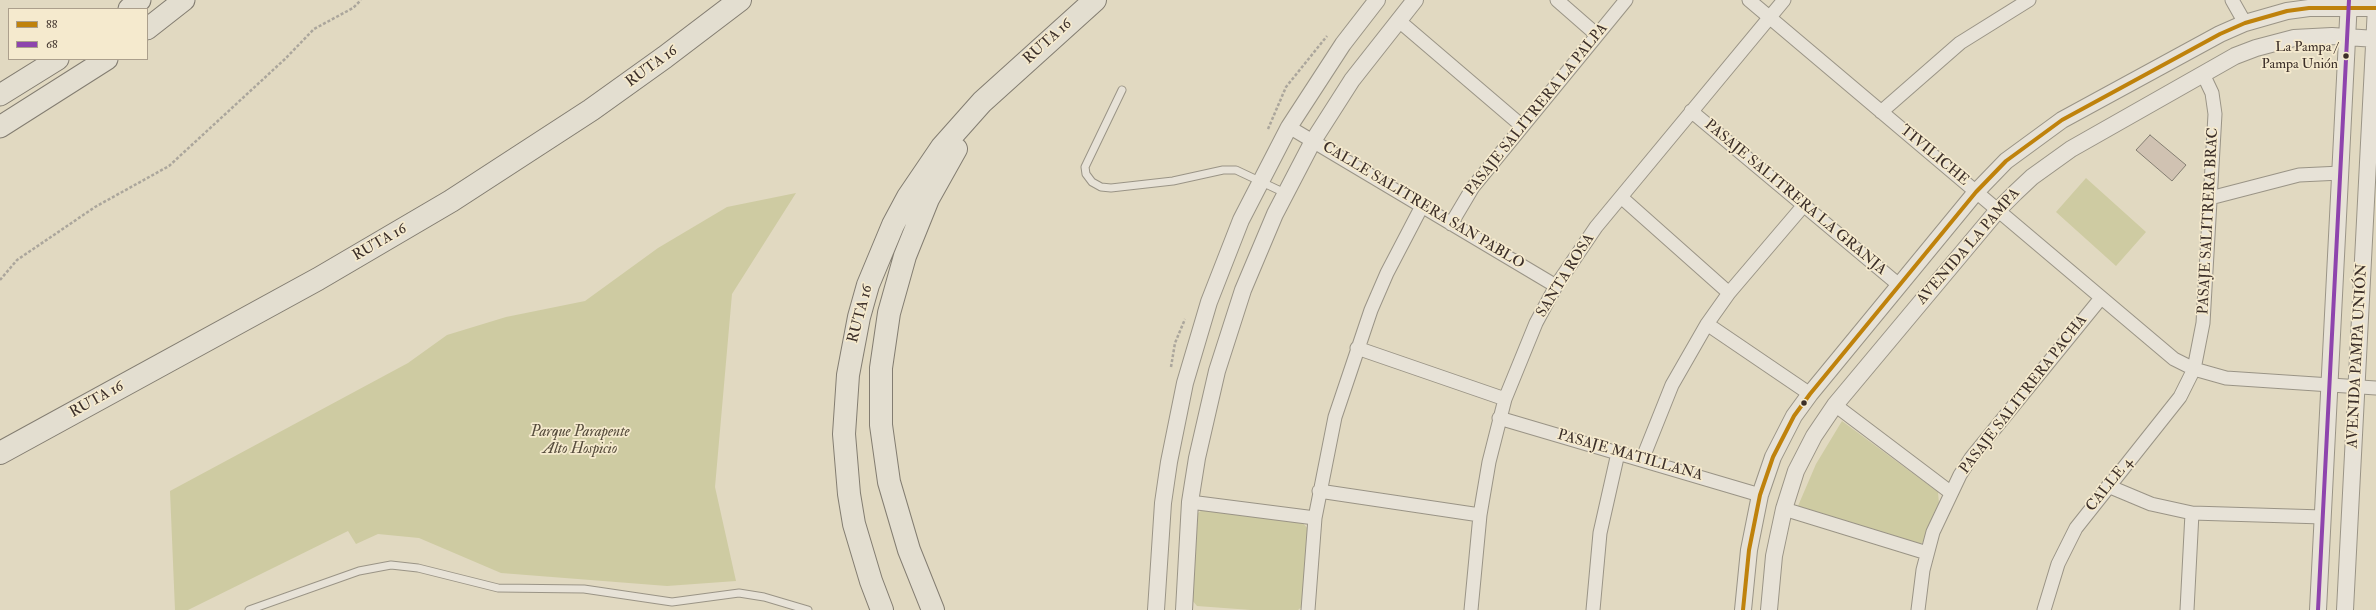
<!DOCTYPE html>
<html>
<head>
<meta charset="utf-8">
<style>
  body { margin:0 }
  #map { position:relative; width:2376px; height:610px; overflow:hidden; background:#e1d9c1; font-family:"IM FELL Double Pica",serif }
  canvas { display:block }
  .legend { position:absolute; left:8px; top:8px; width:140px; height:52px; box-sizing:border-box; background:#f5eace; border:1px solid #ab9f8c; margin:0; padding:5px 7px; list-style:none; font-size:12px; color:#3c2f29 }
  .legend li { display:flex; align-items:center; gap:8px; height:20px }
  .legend b { width:20px; border:1px solid #ab9f8c }
</style>
</head>
<body>
<div id="map">
<canvas width="2376" height="610"></canvas>
<ul class="legend">
<li><b style="height:5px;background:#bf820c"></b>88</li>
<li><b style="height:5px;background:#8e44ad"></b>68</li>
</ul>
</div>
<script>
const context = document.querySelector('canvas').getContext('2d');
context.lineJoin = 'round';
function paint(path, color) { context.fillStyle = color; context.fill(path, 'evenodd'); }
const shape = rows => new Path2D(rows.map(r => 'M' + r).join(''));
function stroke(path, color, width, dash) { context.strokeStyle = color; context.lineWidth = width; context.lineCap = dash ? 'butt' : 'round'; context.setLineDash(dash || []); context.stroke(path); }
function write(font, color, halo, rows, align = 'center') {
  context.font = font + ' "IM FELL Double Pica",serif'; context.lineWidth = 3.5; context.setLineDash([]); context.textBaseline = 'middle'; context.strokeStyle = halo; context.fillStyle = color; for (const [text, x, y, turn = 0] of rows) {
    context.save(); context.translate(x, y); context.rotate((+turn || 0) * Math.PI / 180); context.textAlign = isNaN(turn) ? turn : align; if (halo) context.strokeText(text, 0, 0); context.fillText(text, 0, 0); context.restore();
  }
}
paint(shape([
  [2086,178,2146,232,2116,266,2056,212],
  [796,193,732,294,715,487,736,581,667,586,501,573,419,538,378,534,356,544,348,531,188,610,175,610,170,491,408,363,447,335,506,317,585,301,658,248,727,207],
  [1842,421,1938,492,1939,504,1925,541,1920,544,1798,506,1816,464],
  [1205,508,1302,522,1308,529,1304,605,1298,610,1251,610,1197,606,1192,600,1198,513]
]), '#cecba2');
const building = shape([
  [2150,135,2186,165,2172,181,2136,150,2150,135]
]);
paint(building, '#d0c2b2');
stroke(building, '#837d71', 1);
const service = shape([
  [1122,90,1085,167,1086,174,1092,182,1101,187,1111,188,1173,181,1223,170,1236,170,1285,193],
  [249,610,359,571,391,565,418,568,498,588,584,589,672,602,739,593,764,597,808,610]
]);
const minor = shape([
  [1557,0,1597,35],
  [1749,0,2174,359,2194,369,2226,378,2376,388],
  [2232,0,2245,23],
  [1398,20,1522,126],
  [1691,111,1899,285],
  [1881,112,1960,43,2029,0],
  [1289,127,1556,286],
  [1621,197,1729,293],
  [2210,198,2299,175,2341,173],
  [1451,224,1473,187,1626,0],
  [1707,324,1810,394],
  [1357,348,1505,399],
  [1835,405,1950,492],
  [1499,418,1760,495],
  [1642,460,1672,385,1707,324,1729,293,1804,205],
  [2108,486,2151,504,2192,513,2323,517],
  [1319,491,1480,515],
  [1190,502,1315,518],
  [1784,509,1927,553],
  [1308,610,1315,518,1335,417,1371,310,1387,273,1422,206],
  [1471,610,1480,515,1489,462,1505,399,1536,323,1556,286,1596,227,1784,0],
  [1593,610,1600,533,1618,453],
  [1918,610,1923,570,1933,532,1960,475,1971,458,2101,298],
  [2044,610,2058,564,2076,528,2180,397,2194,369,2203,323,2215,114,2212,93,2203,74],
  [2187,610,2192,513]
]);
const tertiary = shape([
  [1156,610,1163,503,1169,462,1185,383,1209,302,1241,220,1289,127,1343,44,1377,0],
  [1184,610,1190,502,1197,458,1217,371,1243,290,1275,214,1313,141,1352,80,1415,0],
  [1743,610,1749,550,1760,495,1773,457,1794,416,1810,394,1976,192,2006,161,2062,120,2220,34,2245,23,2287,11,2309,8,2376,8],
  [1769,610,1774,556,1784,509,1796,471,1814,436,1835,405,1998,210,2015,193,2032,177,2071,149,2235,56,2256,48,2294,38,2332,36,2376,39],
  [2318,610,2349,0],
  [2345,610,2376,7]
]);
const primary = shape([
  [129,9,140,0],
  [147,29,184,0],
  [0,95,58,59],
  [0,127,107,59]
]);
const motorway = shape([
  [0,453,318,279,451,201,591,110,665,57,740,0],
  [882,610,871,581,854,524,849,494,844,434,848,375,859,317,868,285,893,225,908,197,942,147,982,102,1095,0],
  [933,610,909,550,889,482,881,425,881,368,889,313,905,256,928,199,956,149]
]);
stroke(service, '#9a9486', 9);
stroke(minor, '#9a9486', 15);
stroke(tertiary, '#9a9486', 18);
stroke(primary, '#837d71', 23);
stroke(motorway, '#837d71', 24);
stroke(shape([
  [1268,129,1286,87,1327,36],
  [0,280,17,260,95,207,169,166,285,59,314,29,353,8,361,0],
  [1171,367,1175,343,1185,319]
]), '#aba69c', 2.5, [3, 2]);
stroke(service, '#e7e2d7', 7);
stroke(minor, '#e7e2d7', 13);
stroke(tertiary, '#e7e2d7', 16);
stroke(primary, '#e3ded0', 21);
stroke(motorway, '#e3ded0', 22);
stroke(shape([
  [1743,610,1749,550,1760,495,1773,457,1794,416,1810,394,1976,192,2006,161,2062,120,2220,34,2245,23,2287,11,2309,8,2376,8]
]), '#bf820c', 4);
stroke(shape([
  [2318,610,2349,0]
]), '#8e44ad', 4);
for (const [x, y, r, color] of [
  [2346,56,3.5,"#3c2f29"],
  [1804,403,3.5,"#3c2f29"]
]) { const dot = new Path2D(); dot.arc(x, y, r, 0, 2 * Math.PI); context.fillStyle = color; context.fill(dot); stroke(dot, '#f5eace', 1.5); }
write('14px', '#3c2f29', '#f5eace', [
  ["La Pampa /",2338,48],
  ["Pampa Unión",2338,65]
], 'right');
write('15px', '#3c2f29', '#f5eace', [
  ["RUTA 16",1048,42,-42],
  ["RUTA 16",652,67,-36],
  ["PASAJE SALITRERA LA PALPA",1537,110,-51],
  ["TIVILICHE",1934,156,40],
  ["PASAJE SALITRERA LA GRANJA",1795,198,40],
  ["CALLE SALITRERA SAN PABLO",1423,206,31],
  ["PASAJE SALITRERA BRAC",2209,221,-87],
  ["RUTA 16",380,243,-30],
  ["AVENIDA LA PAMPA",1969,247,-49],
  ["SANTA ROSA",1566,276,-58],
  ["RUTA 16",861,314,-75],
  ["AVENIDA PAMPA UNIÓN",2358,356,-87],
  ["PASAJE SALITRERA PACHA",2024,395,-52],
  ["RUTA 16",97,400,-29],
  ["PASAJE MATILLANA",1630,456,16],
  ["CALLE 4",2110,485,-51]
]);
write('italic 15px', '#564c3c', '#f5eace', [
  ["Parque Parapente",580,433],
  ["Alto Hospicio",580,450]
]);
</script>
</body>
</html>
